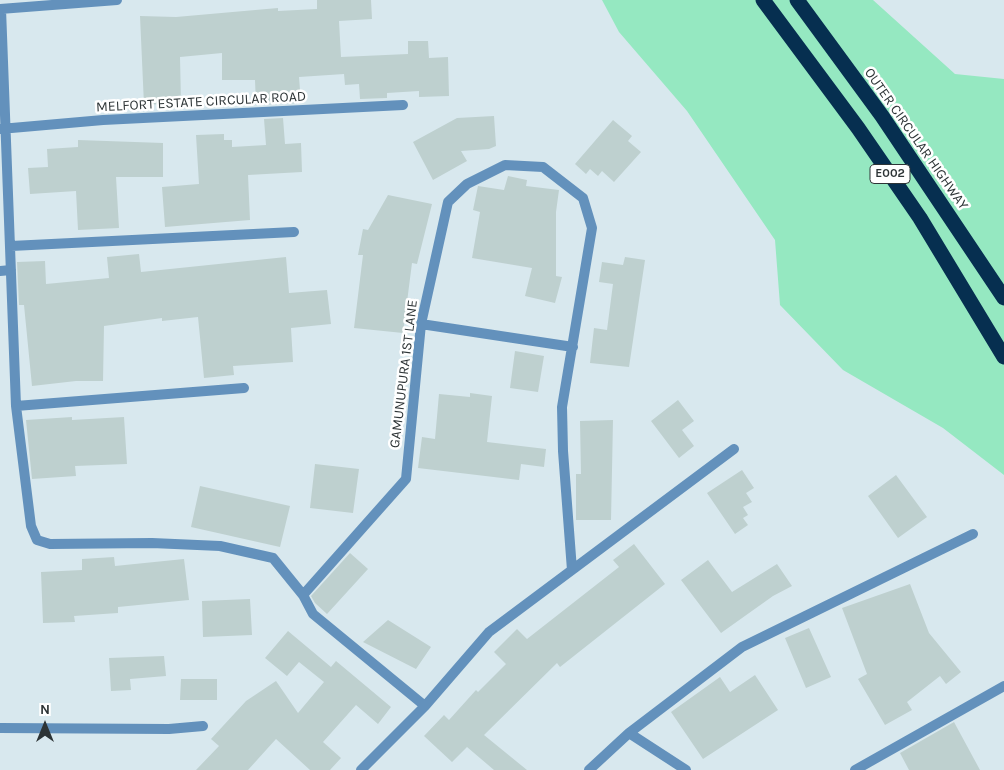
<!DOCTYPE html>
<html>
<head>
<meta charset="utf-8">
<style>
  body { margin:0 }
  #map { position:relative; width:1004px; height:770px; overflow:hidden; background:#d8e8ee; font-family:Karla,sans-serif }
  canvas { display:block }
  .north { position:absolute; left:20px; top:700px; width:50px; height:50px; -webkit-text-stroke:4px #fff; paint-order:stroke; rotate:0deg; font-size:14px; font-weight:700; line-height:20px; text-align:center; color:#2d3436 }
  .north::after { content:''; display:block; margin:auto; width:18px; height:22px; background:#2d3436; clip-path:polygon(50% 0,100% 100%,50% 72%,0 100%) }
</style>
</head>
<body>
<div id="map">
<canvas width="1004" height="770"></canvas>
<div class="north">N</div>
</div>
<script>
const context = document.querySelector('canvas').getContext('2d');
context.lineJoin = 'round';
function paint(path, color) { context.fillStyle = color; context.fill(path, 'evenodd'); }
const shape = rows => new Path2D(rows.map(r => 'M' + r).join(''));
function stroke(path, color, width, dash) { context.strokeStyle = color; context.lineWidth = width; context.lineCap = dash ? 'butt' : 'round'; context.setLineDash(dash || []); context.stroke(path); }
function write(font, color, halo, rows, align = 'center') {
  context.font = font + ' Karla,sans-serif'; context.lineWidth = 5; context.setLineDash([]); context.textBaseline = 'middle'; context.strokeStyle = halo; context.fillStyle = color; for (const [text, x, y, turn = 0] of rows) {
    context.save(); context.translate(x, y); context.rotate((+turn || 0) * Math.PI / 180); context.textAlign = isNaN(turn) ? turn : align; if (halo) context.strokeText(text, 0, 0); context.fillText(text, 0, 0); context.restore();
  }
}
paint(shape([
  [602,0,873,0,955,74,1004,79,1004,475,943,428,843,370,780,305,775,240,687,111,619,32]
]), '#95e8c1');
paint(shape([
  [317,0,371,0,372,19,339,21,341,57,408,54,408,41,428,41,429,58,448,57,449,96,419,97,419,91,387,93,387,98,360,99,359,84,345,85,344,74,299,77,301,103,256,105,255,80,222,80,222,53,180,57,181,103,144,105,140,16,176,17,278,8,278,11,317,9],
  [494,116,496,146,489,149,461,151,467,161,433,180,413,142,457,118],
  [283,118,285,144,301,143,302,172,248,175,250,220,165,227,162,187,199,184,196,135,224,134,224,140,232,140,232,147,266,145,264,119],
  [613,120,632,136,628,141,641,152,614,182,602,171,598,176,590,169,586,174,575,164],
  [78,140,163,143,163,177,116,177,119,228,78,230,76,191,30,194,28,168,48,167,47,149,78,147],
  [508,176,527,180,526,186,559,190,556,212,556,276,562,277,555,303,525,296,532,268,472,258,480,212,473,210,478,186,504,190],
  [388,195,432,204,417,264,412,263,403,333,354,328,363,255,358,255,363,229,368,230],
  [139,254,141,272,286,257,289,293,327,290,331,324,291,328,293,362,233,366,234,375,204,378,198,317,162,321,162,318,104,326,103,381,76,381,32,386,24,305,19,305,17,262,45,261,46,284,109,278,107,257],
  [625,257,645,260,629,367,590,363,594,328,607,330,613,284,599,282,602,262,623,265],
  [515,351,544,356,538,392,510,388],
  [470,393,492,396,487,442,546,449,544,467,521,464,519,480,418,468,422,437,435,439,439,394,470,397],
  [678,400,694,421,682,430,694,446,679,458,651,421],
  [72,417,72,420,124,417,127,464,75,466,76,476,32,479,26,420],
  [613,420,611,520,576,520,576,474,581,474,580,421],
  [315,464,359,469,353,513,310,508],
  [742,470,754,488,746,493,752,502,743,507,748,515,743,518,748,525,735,534,707,493],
  [896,475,927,517,898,538,868,496],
  [200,486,290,506,280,547,191,527],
  [634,544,665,584,560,667,557,663,484,735,527,770,494,770,467,747,452,762,424,736,444,715,449,720,476,690,478,692,506,664,494,652,517,629,527,639,619,567,613,560],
  [350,553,368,569,327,614,315,603,311,596],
  [114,557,115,566,184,559,189,600,118,607,118,613,74,616,75,622,43,623,41,572,82,570,82,559],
  [708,560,732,592,777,564,792,586,773,596,721,633,681,580],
  [910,584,929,633,961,672,946,684,940,676,907,702,912,710,885,725,858,679,867,674,842,608],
  [250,599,252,635,203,637,202,601],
  [388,620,431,647,416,669,363,642],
  [809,628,831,677,806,688,785,638],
  [288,631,331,667,336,661,391,707,378,724,356,705,323,742,341,758,330,770,310,770,276,739,248,770,196,770,219,746,211,739,246,701,276,681,298,713,324,682,299,662,287,676,265,658],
  [164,656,166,676,130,679,131,690,111,691,109,658],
  [755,675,778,710,703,759,671,712,720,677,730,692],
  [181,679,217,679,217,700,180,700],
  [954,722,980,770,909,770,900,753]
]), '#bed0cf');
stroke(shape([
  [0,9,117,0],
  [1,9,16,406,31,526,37,540,50,544,152,543,220,546,273,558,303,595,313,614,425,706],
  [0,129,103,120,403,105],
  [11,246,294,232],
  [0,271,11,270],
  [421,324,573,347],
  [16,406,244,388],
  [303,595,406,479,421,324,448,202,467,184,505,165,543,167,583,198,592,228,562,407,563,451,572,570],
  [0,728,169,729,203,726],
  [629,733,686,770],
  [361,770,425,706,489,632,734,449],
  [589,770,629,733,742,647,973,534],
  [855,770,1004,686]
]), '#6391bc', 10);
stroke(shape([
  [763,0,858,128,920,218,1004,357],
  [797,0,882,116,1004,298]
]), '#062f50', 15);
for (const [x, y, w] of [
  [890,174,40]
]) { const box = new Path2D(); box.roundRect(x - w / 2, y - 9.5, w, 19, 4); context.fillStyle = '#fff'; context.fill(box); stroke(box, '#2d3436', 1); }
write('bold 12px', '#2d3436', null, [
  ["E002",890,174]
]);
write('14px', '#2d3436', '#fff', [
  ["MELFORT ESTATE CIRCULAR ROAD",201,102,-3],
  ["OUTER CIRCULAR HIGHWAY",916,139,55],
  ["GAMUNUPURA 1ST LANE",404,374,-83]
]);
</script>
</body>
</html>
